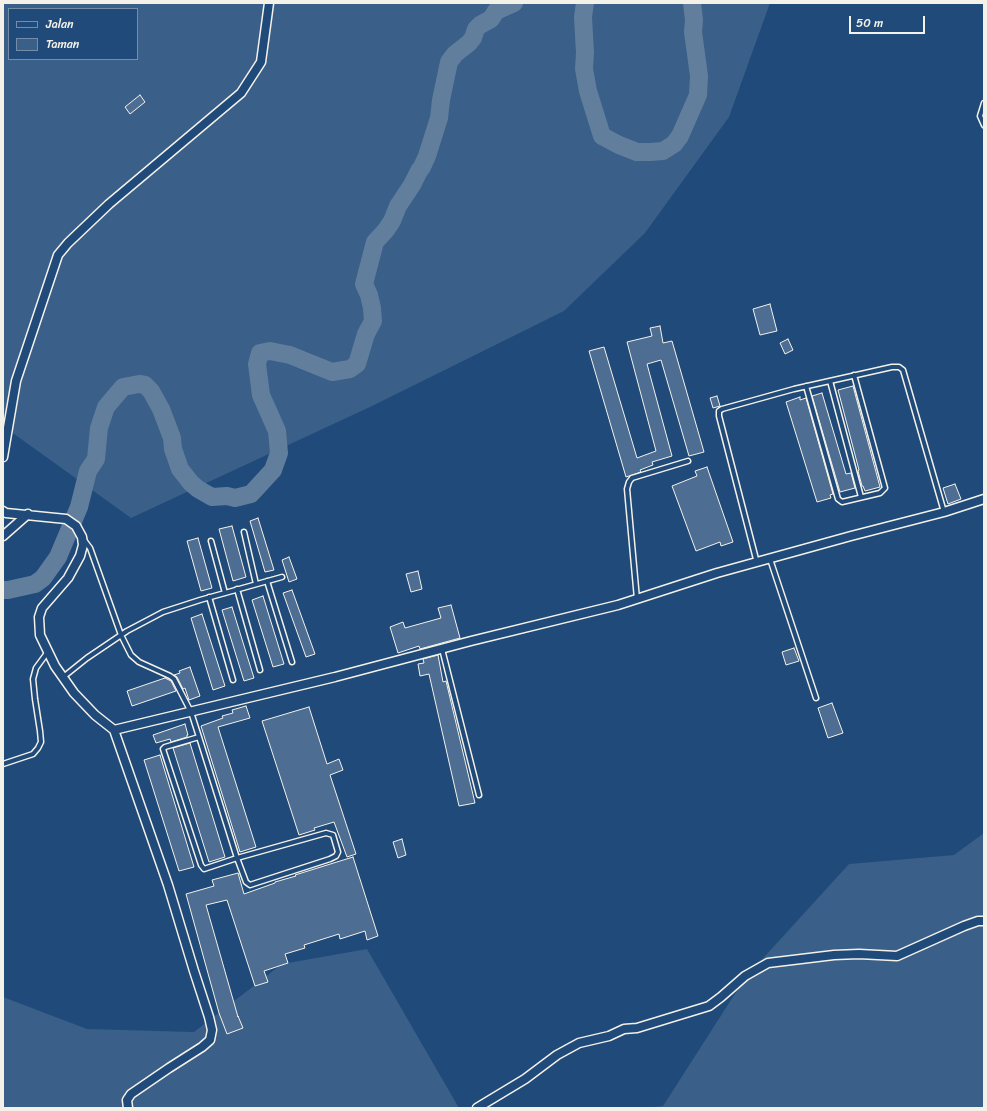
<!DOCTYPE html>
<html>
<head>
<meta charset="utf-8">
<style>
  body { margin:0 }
  #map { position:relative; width:987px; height:1111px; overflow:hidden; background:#1f4a7a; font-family:Sriracha,sans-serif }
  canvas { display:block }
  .frame { position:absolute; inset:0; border:4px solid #f4f1e8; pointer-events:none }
  .legend { position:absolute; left:8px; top:8px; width:130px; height:52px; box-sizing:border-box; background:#1f4a7a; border:1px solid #748da6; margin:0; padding:5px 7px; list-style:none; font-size:12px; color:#f4f1e8 }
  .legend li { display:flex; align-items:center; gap:8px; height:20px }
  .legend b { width:20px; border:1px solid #748da6 }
  .scale { position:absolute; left:849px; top:16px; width:76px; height:18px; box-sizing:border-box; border:2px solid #f4f1e8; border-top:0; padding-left:5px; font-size:12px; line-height:14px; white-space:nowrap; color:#f4f1e8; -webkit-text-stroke:3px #1f4a7a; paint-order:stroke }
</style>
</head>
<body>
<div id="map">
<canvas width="987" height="1111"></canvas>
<div class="frame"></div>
<ul class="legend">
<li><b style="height:5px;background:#1f4a7a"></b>Jalan</li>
<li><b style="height:11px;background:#3a5f88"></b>Taman</li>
</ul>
<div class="scale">50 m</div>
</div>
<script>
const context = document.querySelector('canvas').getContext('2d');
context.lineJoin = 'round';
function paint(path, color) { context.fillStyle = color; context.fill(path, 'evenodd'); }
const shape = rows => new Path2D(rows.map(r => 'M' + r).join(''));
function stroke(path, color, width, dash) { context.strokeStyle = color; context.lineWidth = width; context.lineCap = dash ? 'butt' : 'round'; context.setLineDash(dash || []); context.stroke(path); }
paint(shape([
  [3,3,770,3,729,117,645,233,564,311,370,407,131,518,3,426],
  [9,9,137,9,137,59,9,59],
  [984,833,984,1108,642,1108,663,1106,745,978,849,864,954,855],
  [367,949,459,1108,3,1108,3,997,87,1029,194,1032,282,964]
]), '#3a5f88');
stroke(shape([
  [585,3,583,17,585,53,584,69,588,91,602,136,619,145,637,152,650,152,663,151,674,144,680,136,698,95,699,76,693,32,694,20,692,3],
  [3,590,8,590,35,584,43,578,58,557,79,507,88,471,96,459,99,428,106,407,123,387,139,384,145,385,151,391,161,409,172,438,173,449,180,469,191,483,198,489,212,497,227,496,235,498,251,494,273,470,279,453,277,431,261,395,257,364,260,353,270,351,290,355,332,372,350,369,357,364,366,334,373,321,372,308,369,295,364,284,375,242,386,230,392,221,398,206,412,185,419,171,422,167,427,156,439,118,441,100,449,62,455,54,469,43,473,38,476,29,480,25,491,19,496,11,514,3]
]), '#627e9d', 18);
const building = shape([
  [140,95,145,102,130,114,125,107,140,95],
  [770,304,777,331,760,335,753,309,770,304],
  [660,326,663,343,672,341,704,452,689,456,661,360,647,364,672,456,652,462,653,465,640,470,641,472,626,477,589,351,604,347,637,458,656,451,627,342,652,336,650,328,660,326],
  [788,339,793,350,785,354,780,343,788,339],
  [853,386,880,487,865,491,863,486,862,486,858,471,859,470,838,390,853,386],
  [822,393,846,474,851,473,855,488,840,492,812,396,822,393],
  [717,396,720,406,713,408,710,398,717,396],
  [800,397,800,400,806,398,833,494,830,495,831,498,817,502,786,402,800,397],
  [707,467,733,542,721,546,720,542,696,551,672,486,697,476,695,471,707,467],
  [955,484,961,499,948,504,943,488,955,484],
  [258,518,274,570,265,572,250,521,258,518],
  [232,526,246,577,233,581,219,529,232,526],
  [198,538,212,588,201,591,187,541,198,538],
  [289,557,297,579,289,582,282,560,289,557],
  [418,571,422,589,411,592,406,574,418,571],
  [292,590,315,654,306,657,283,593,292,590],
  [263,596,284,664,273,667,252,600,263,596],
  [451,605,460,638,420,649,419,646,398,653,390,627,403,622,405,628,441,618,438,608,451,605],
  [232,607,254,678,244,681,222,610,232,607],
  [202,614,225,686,213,690,191,618,202,614],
  [794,648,799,661,786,665,782,652,794,648],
  [438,655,443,682,446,681,475,803,459,806,429,674,420,676,418,664,424,663,423,659,438,655],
  [190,667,200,696,189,700,185,688,183,689,177,677,174,675,180,673,179,671,190,667],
  [165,678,171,681,176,691,132,706,127,691,165,678],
  [832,703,843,733,828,738,818,708,832,703],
  [246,706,250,718,218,727,256,847,240,852,201,726,223,718,222,716,233,713,232,710,246,706],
  [309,707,327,764,339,759,343,770,330,775,356,854,347,857,334,822,314,828,315,830,299,835,262,721,309,707],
  [185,724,188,735,187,735,187,737,171,742,170,739,156,743,153,735,185,724],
  [190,743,225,857,209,862,173,748,190,743],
  [160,755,194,867,179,871,144,760,160,755],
  [402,839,406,855,398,858,393,842,402,839],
  [353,857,378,936,367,940,365,931,340,939,339,934,304,945,305,948,285,954,288,963,264,971,268,982,255,986,227,900,206,905,238,1017,238,1016,243,1028,227,1034,219,1013,186,894,214,886,212,880,238,873,244,894,275,883,275,882,296,876,295,875,353,857]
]);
paint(building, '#4d6e92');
stroke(building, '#f4f1e8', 1);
const service = shape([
  [984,103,980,116,984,125],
  [830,381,861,497],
  [806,386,838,499,842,502,880,493,885,488,854,375],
  [244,532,256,584],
  [84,540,90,548,121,635,131,655,139,662,170,676,174,679,191,712,199,737,237,858,246,882,250,885,256,883,330,859,336,856,338,852,333,835,326,833,237,858,204,869,201,865,163,749,165,747,199,737],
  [211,541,225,593],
  [770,559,816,698],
  [757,563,719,416,719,411,722,409,794,389,892,367,899,367,903,370,944,512],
  [267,581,292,662],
  [237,589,260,670],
  [209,597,233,680],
  [637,599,627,489,629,482,632,478,688,461],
  [442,649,479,795],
  [62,678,87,658,127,631,163,612,200,600,282,577],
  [3,764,33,754,38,748,41,742,40,731,35,699,33,679,36,668,47,653]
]);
const minor = shape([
  [3,457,16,381,58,255,68,243,109,204,241,93,261,62,269,3],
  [3,511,6,513,66,519,76,526,82,537,83,545,80,556,68,578,42,608,39,617,40,635,55,666,74,693,95,715,114,730,335,677,471,641,618,605,717,573,851,536,944,512,984,499],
  [3,536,28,514],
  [114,730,168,885,194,971,209,1017,212,1030,210,1040,202,1047,169,1068,131,1094,127,1100,128,1108],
  [477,1108,525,1079,557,1055,579,1043,609,1036,624,1029,637,1028,709,1006,721,997,745,976,768,963,834,955,859,954,897,956,964,926,978,921,984,921]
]);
stroke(service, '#f4f1e8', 7);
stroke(minor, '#f4f1e8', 11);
stroke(service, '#1f4a7a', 4);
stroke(minor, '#1f4a7a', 8);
</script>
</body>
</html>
